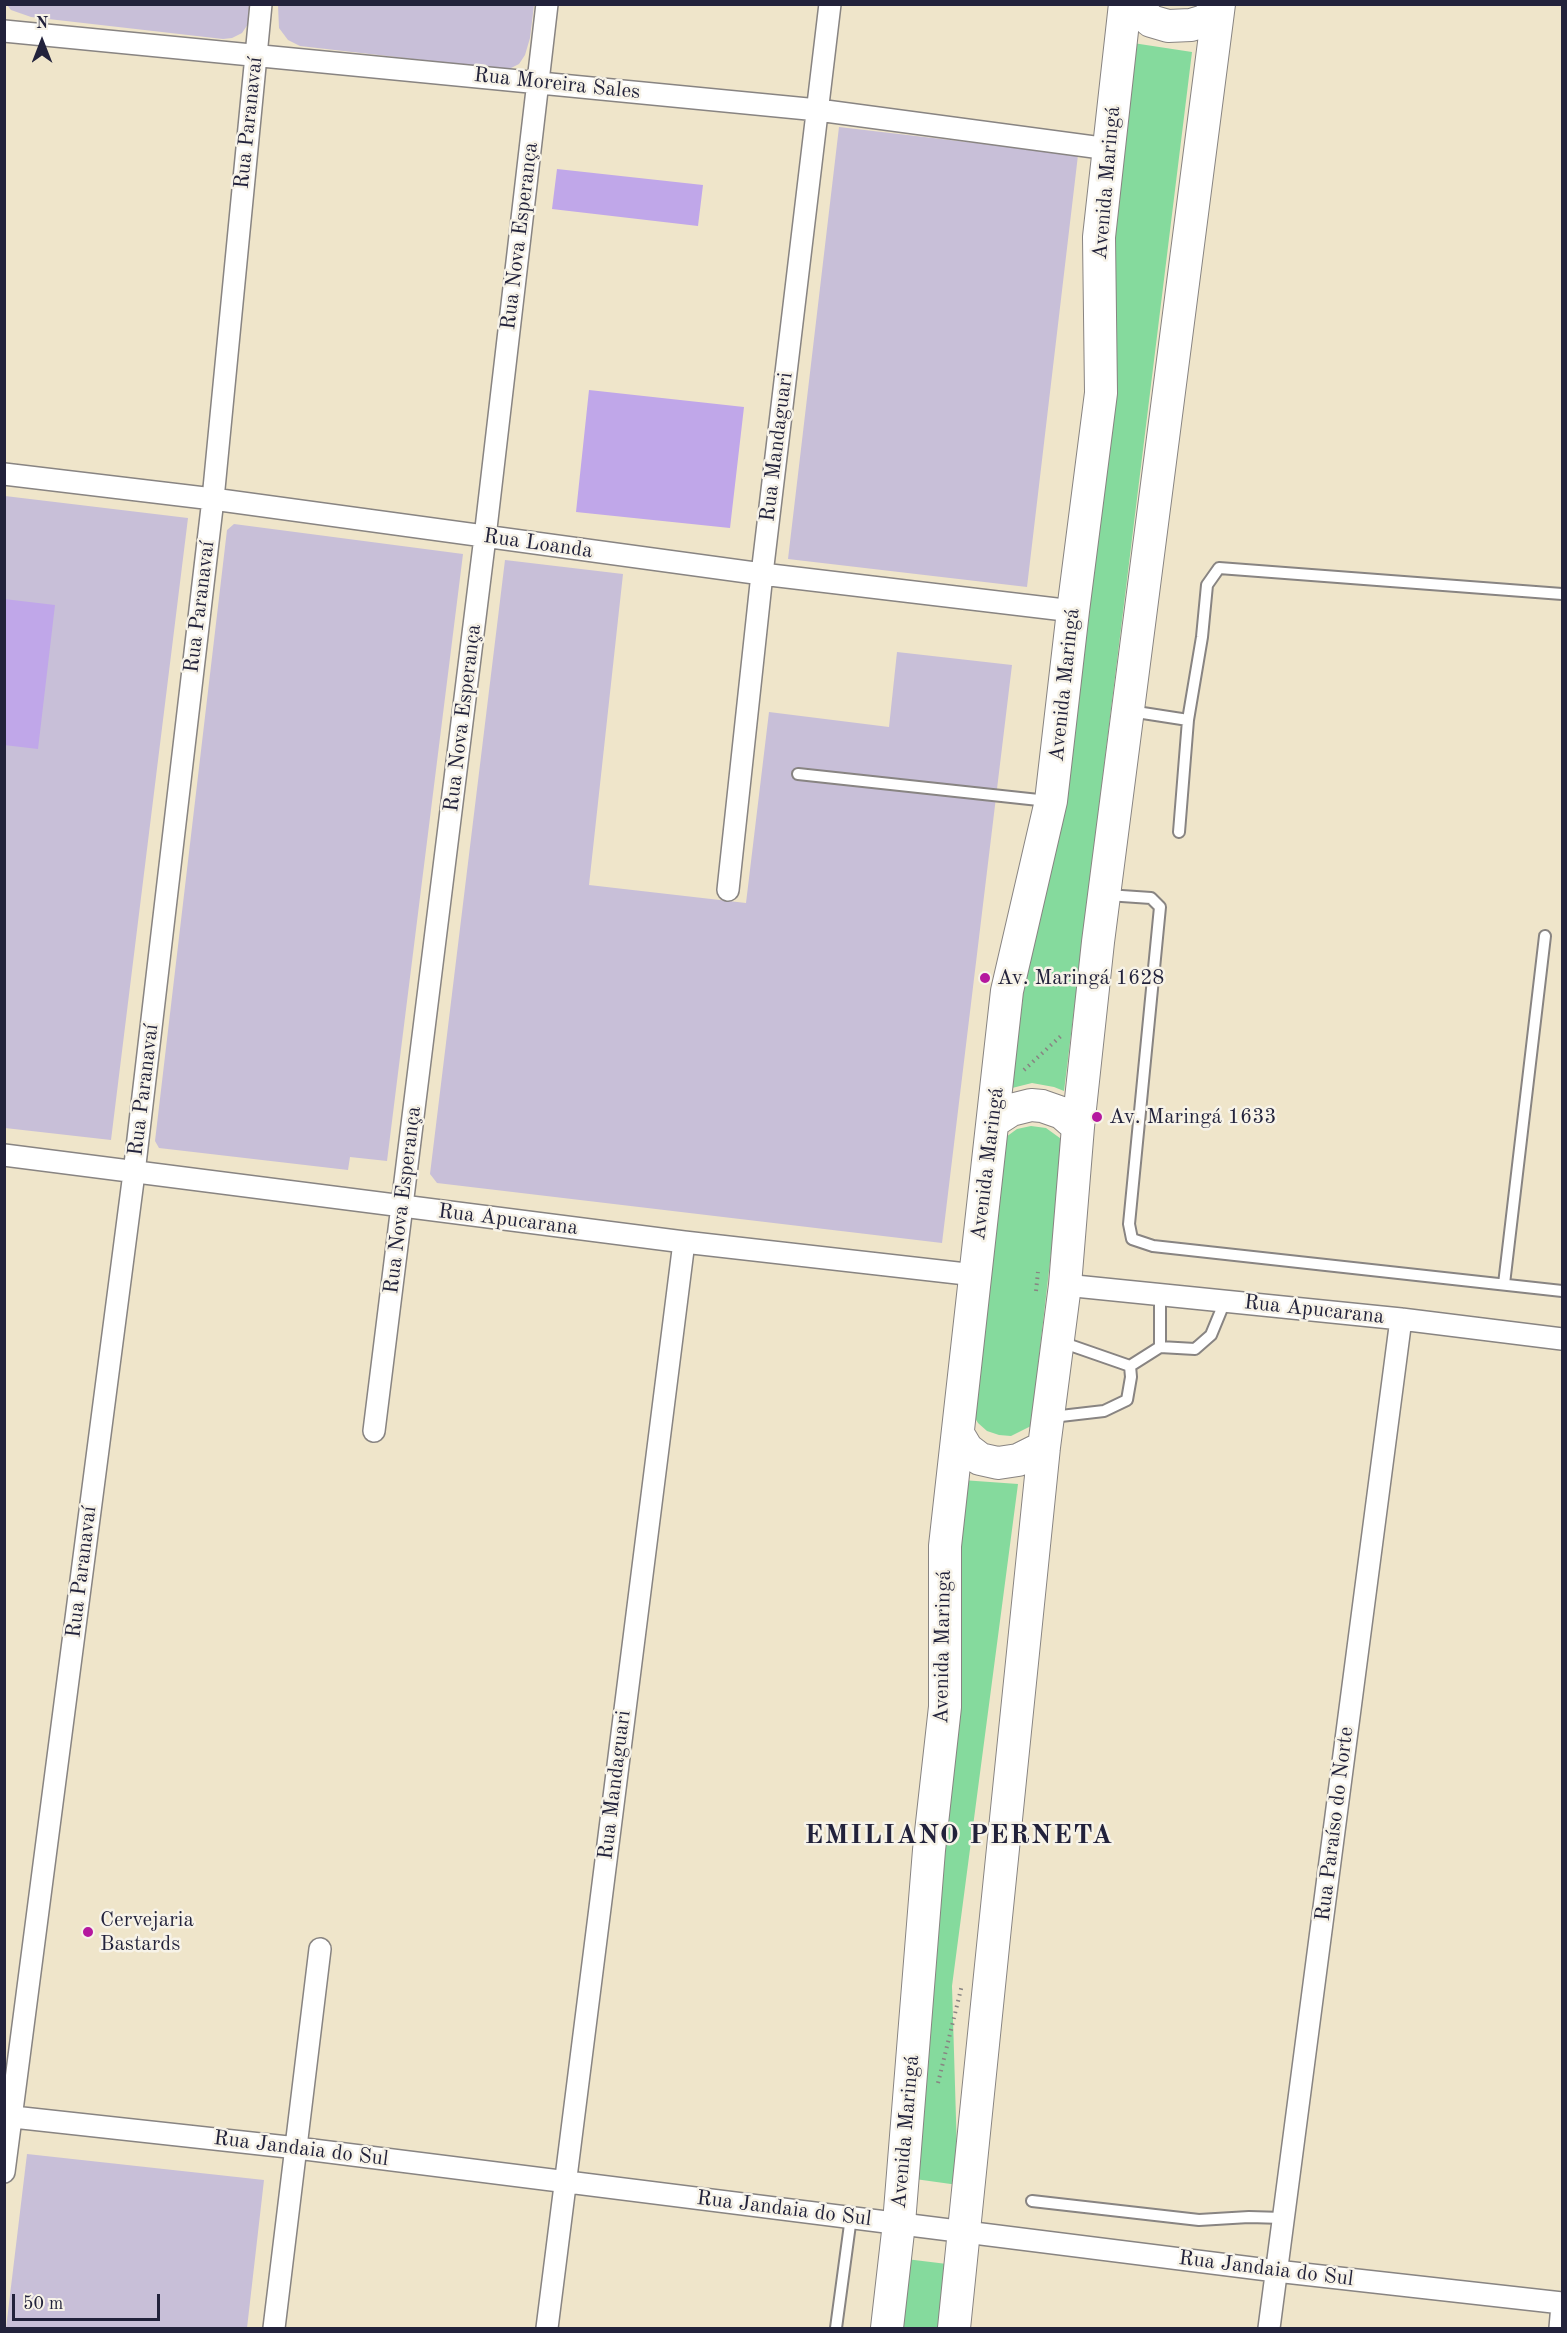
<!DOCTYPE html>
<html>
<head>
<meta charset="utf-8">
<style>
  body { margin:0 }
  #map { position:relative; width:1567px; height:2333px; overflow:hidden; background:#efe5ca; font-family:"Old Standard TT",serif }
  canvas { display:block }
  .frame { position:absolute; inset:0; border:6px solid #22223b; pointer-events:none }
  .north { position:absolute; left:12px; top:12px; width:60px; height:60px; -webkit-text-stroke:4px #f7f3e8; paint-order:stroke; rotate:0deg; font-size:16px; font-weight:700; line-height:24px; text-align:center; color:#22223b }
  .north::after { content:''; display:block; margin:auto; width:21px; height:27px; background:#22223b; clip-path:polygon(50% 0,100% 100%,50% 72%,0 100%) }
  .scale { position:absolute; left:12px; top:2294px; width:148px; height:27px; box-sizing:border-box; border:3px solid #22223b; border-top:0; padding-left:8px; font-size:18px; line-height:21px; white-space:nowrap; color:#22223b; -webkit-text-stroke:4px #f7f3e8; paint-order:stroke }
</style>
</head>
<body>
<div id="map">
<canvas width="1567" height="2333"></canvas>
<div class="frame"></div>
<div class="north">N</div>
<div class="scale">50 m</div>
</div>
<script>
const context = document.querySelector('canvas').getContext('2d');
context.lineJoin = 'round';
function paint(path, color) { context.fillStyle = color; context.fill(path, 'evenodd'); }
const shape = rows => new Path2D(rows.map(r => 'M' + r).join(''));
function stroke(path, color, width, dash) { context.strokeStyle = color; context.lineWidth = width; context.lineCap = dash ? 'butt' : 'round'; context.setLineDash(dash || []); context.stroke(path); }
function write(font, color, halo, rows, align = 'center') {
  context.font = font + ' "Old Standard TT",serif'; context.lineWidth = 5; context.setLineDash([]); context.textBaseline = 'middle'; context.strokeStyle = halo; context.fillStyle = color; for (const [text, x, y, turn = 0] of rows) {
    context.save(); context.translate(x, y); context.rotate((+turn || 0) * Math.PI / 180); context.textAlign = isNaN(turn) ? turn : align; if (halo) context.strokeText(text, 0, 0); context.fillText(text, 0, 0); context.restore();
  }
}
paint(shape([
  [7,5,254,5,248,24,242,33,232,38,223,39,31,17,11,10],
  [278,5,534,5,530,38,525,55,519,64,509,69,500,69,300,46,288,40,279,28],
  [839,127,1078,155,1027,587,788,559],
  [5,496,188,518,111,1140,5,1128],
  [234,524,463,554,387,1161,350,1157,348,1170,159,1148,155,1141,227,530],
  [505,560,623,574,589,885,746,903,769,712,889,727,897,652,1012,665,942,1243,437,1183,430,1174],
  [27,2154,264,2180,247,2328,6,2328]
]), '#c8bfd8');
paint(shape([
  [1133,43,1192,52,1064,1091,1054,1087,1032,1083,1012,1088,1114,235],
  [1031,1126,1046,1128,1064,1141,1031,1426,1011,1436,999,1435,987,1431,978,1423,972,1413,1006,1137,1017,1129],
  [962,1480,1018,1484,952,1986,958,2185,915,2179],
  [906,2259,947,2264,940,2328,898,2328]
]), '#85da9d');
paint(shape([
  [557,169,703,185,698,226,552,209],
  [589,390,744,407,730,528,576,512],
  [4,599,55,605,38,749,4,745]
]), '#c0a7e9');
const service = shape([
  [1130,711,1188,720,1202,637,1207,585,1219,568,1562,594],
  [798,774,1048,801],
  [1179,832,1188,720],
  [1107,895,1151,898,1160,907,1129,1224,1132,1239,1153,1246,1562,1291],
  [1504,1284,1545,936],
  [1160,1347,1195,1349,1211,1335,1225,1301],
  [1130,1366,1160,1347,1160,1295],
  [1052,1417,1104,1411,1127,1400,1131,1377,1130,1366,1061,1342],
  [1032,2201,1199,2220,1249,2217,1283,2218],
  [836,2328,851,2217]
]);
const minor = shape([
  [4,31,818,110,1109,149],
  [4,474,213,499,762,574,1073,611],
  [728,890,762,574,830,4],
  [4,1155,684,1242,975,1275],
  [1065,1285,1401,1319,1562,1339],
  [374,1431,485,537,547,4],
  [4,2116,297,2148,1276,2271,1562,2303],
  [4,2172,134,1173,213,499,261,4],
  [274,2328,320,1949],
  [547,2328,684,1242],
  [1269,2328,1401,1319],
  [1560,2328,1562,2305]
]);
const primary = shape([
  [1133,4,1151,21,1168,26,1191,25,1204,21,1218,10],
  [994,1121,1011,1110,1031,1105,1042,1106,1062,1113,1078,1127],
  [958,1434,967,1449,980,1459,998,1463,1018,1460,1044,1447],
  [887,2328,899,2223,929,1850,945,1707,945,1546,1007,991,1051,801,1073,611,1101,393,1099,237,1125,4],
  [954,2328,1044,1447,1065,1285,1078,1127,1098,942,1219,4]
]);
stroke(service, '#888482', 14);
stroke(minor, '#888482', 24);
stroke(primary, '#888482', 34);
stroke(shape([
  [1024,1070,1063,1034],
  [1036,1291,1038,1272],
  [938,2083,962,1985]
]), '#888482', 4, [1.5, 4.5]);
stroke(service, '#fff', 10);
stroke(minor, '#fff', 21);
stroke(primary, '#fff', 32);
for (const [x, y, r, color] of [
  [985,978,6,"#b5179e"],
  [1097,1117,6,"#b5179e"],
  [88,1932,6,"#b5179e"]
]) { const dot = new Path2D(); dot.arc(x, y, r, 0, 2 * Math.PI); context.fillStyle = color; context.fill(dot); stroke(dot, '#f7f3e8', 2); }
write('21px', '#22223b', '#f7f3e8', [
  ["Rua Moreira Sales",557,84,6],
  ["Rua Paranavaí",249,123,-84],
  ["Avenida Maringá",1107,183,-85],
  ["Rua Nova Esperança",520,236,-83],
  ["Rua Mandaguari",777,447,-83],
  ["Rua Loanda",538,544,8],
  ["Rua Paranavaí",200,607,-83],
  ["Avenida Maringá",1065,685,-84],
  ["Rua Nova Esperança",463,718,-83],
  ["Rua Paranavaí",144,1090,-83],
  ["Avenida Maringá",988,1164,-83],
  ["Rua Nova Esperança",403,1200,-83],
  ["Rua Apucarana",508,1220,7],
  ["Rua Apucarana",1314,1310,6],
  ["Rua Paranavaí",82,1572,-83],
  ["Avenida Maringá",943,1647,-89],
  ["Rua Mandaguari",615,1785,-83],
  ["Rua Paraíso do Norte",1335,1824,-83],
  ["Avenida Maringá",906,2132,-85],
  ["Rua Jandaia do Sul",301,2149,7],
  ["Rua Jandaia do Sul",784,2209,7],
  ["Rua Jandaia do Sul",1266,2269,7]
]);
write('21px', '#22223b', '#f7f3e8', [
  ["Av. Maringá 1628",997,978],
  ["Av. Maringá 1633",1109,1117],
  ["Cervejaria",100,1920],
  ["Bastards",100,1944]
], 'left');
context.letterSpacing = '1.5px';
write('bold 27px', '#22223b', '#f7f3e8', [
  ["EMILIANO PERNETA",959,1836]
]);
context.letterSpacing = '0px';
</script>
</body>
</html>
